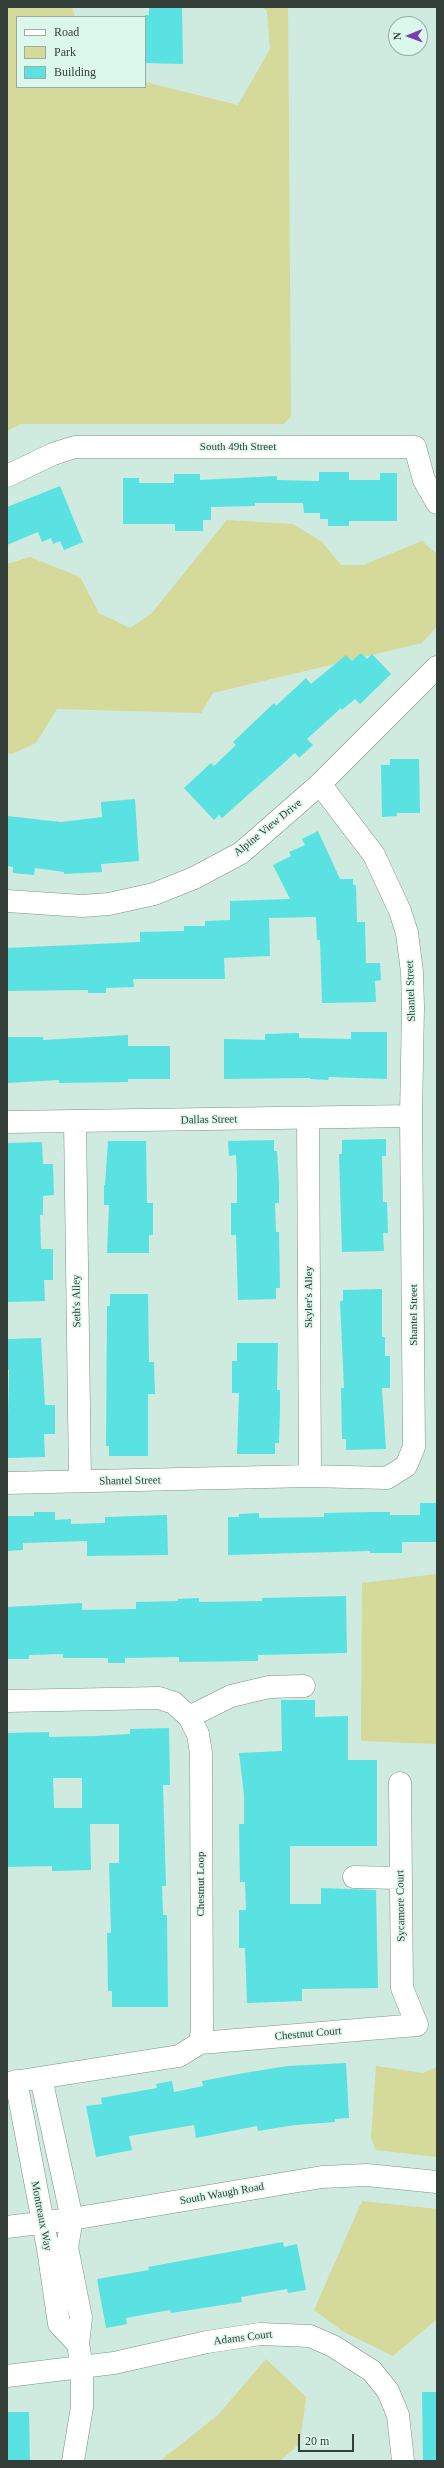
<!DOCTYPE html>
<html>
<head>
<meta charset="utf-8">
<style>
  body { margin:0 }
  #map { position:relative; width:444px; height:2468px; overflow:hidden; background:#cfeade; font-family:Georgia,serif }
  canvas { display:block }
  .frame { position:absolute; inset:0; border:8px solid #343f3a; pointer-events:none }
  .legend { position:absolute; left:16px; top:16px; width:130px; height:72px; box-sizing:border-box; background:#dcf7eb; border:1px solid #99ada4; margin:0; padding:5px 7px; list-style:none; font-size:12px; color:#343f3a }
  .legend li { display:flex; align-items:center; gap:8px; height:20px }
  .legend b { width:20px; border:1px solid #99ada4 }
  .north { position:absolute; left:388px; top:16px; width:40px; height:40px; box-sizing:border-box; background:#dcf7eb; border:1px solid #99ada4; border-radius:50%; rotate:269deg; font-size:11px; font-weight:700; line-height:16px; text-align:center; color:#343f3a }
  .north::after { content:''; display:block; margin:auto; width:14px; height:18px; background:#7a3cb2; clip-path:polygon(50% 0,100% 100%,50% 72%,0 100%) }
  .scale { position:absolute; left:298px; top:2434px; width:56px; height:18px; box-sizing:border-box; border:2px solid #343f3a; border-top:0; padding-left:5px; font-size:12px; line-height:14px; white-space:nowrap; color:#343f3a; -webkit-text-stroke:3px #dcf7eb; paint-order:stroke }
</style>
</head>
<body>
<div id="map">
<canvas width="444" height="2468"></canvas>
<div class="frame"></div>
<ul class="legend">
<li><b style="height:5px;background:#fff"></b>Road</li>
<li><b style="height:11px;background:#d5d999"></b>Park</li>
<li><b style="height:11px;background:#59e2e1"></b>Building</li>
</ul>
<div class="north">N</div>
<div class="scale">20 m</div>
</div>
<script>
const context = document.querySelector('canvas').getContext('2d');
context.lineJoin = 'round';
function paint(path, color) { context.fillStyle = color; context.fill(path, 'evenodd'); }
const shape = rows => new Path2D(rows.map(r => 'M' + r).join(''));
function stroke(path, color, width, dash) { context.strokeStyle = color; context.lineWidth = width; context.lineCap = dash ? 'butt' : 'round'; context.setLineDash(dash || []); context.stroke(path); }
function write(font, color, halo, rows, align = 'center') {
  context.font = font + ' Georgia,serif'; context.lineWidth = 3; context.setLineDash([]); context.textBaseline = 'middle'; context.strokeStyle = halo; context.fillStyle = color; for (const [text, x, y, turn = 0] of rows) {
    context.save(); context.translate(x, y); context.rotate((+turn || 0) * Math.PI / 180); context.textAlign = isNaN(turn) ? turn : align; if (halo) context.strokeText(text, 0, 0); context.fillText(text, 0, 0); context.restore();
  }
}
paint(shape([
  [7,7,72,7,75,17,17,17,17,87,145,87,145,82,238,105,270,49,267,11,262,7,288,7,291,416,284,424,21,424,7,431],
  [227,520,293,524,322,542,341,565,363,565,422,541,437,554,437,626,422,643,213,693,201,713,57,709,36,743,12,754,7,753,7,564,30,557,80,577,99,613,130,628,151,614],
  [437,1574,437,1744,361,1741,362,1583],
  [376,2066,423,2073,437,2067,437,2157,376,2150,371,2138],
  [362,2201,437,2209,437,2319,393,2356,342,2331,314,2310],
  [266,2359,306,2397,300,2443,280,2461,160,2461,218,2415]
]), '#d5d999');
paint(shape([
  [149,7,182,7,183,64,145,63,145,15,149,15],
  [319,472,349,472,349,480,380,480,380,473,397,473,397,521,349,521,349,526,328,526,328,519,320,519,320,513,304,513,303,503,255,503,255,506,211,507,211,520,203,520,203,531,175,531,175,524,123,524,123,478,139,478,139,483,174,483,174,474,200,474,200,480,277,476,277,480,319,481],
  [60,486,83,542,64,550,60,541,53,544,51,538,42,542,38,532,7,545,7,507],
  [361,653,367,659,372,654,391,674,360,704,355,699,342,710,341,708,307,739,313,745,299,758,295,753,222,818,219,815,214,820,184,788,211,763,214,766,236,745,233,742,274,703,276,706,306,678,311,684,346,655,352,661],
  [390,759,419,759,420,813,397,813,397,816,382,817,381,765,390,765],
  [135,799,139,861,101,864,102,872,64,874,64,872,35,868,34,875,13,873,13,867,7,866,7,816,61,822,102,817,101,802],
  [318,831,340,879,353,879,353,885,356,885,357,922,365,922,366,963,380,963,381,980,375,981,376,1002,322,1003,320,940,317,940,316,917,269,918,270,956,224,958,225,979,133,979,134,987,106,988,106,993,88,993,88,990,7,991,7,948,140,942,140,932,184,931,184,926,205,926,205,921,230,920,230,901,290,899,273,865,291,856,289,852,305,845,302,839],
  [351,1032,387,1032,387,1079,329,1077,328,1080,310,1079,310,1078,224,1079,224,1039,265,1040,265,1034,299,1033,299,1038,351,1039],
  [128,1035,128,1046,170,1046,170,1079,128,1079,128,1082,59,1083,59,1080,7,1083,7,1037,43,1037,43,1040],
  [386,1139,386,1156,382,1156,383,1202,387,1202,388,1233,383,1233,384,1251,342,1252,339,1154,342,1154,342,1140],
  [274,1140,274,1151,277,1151,279,1184,279,1203,275,1203,276,1232,279,1232,280,1288,276,1288,276,1299,238,1300,236,1235,231,1235,231,1203,237,1203,237,1173,236,1155,229,1156,228,1141],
  [108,1141,146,1141,147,1203,153,1203,153,1235,149,1235,149,1253,107,1253,109,1205,104,1205,104,1185,105,1185],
  [42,1142,43,1164,53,1164,54,1195,43,1196,43,1215,40,1215,41,1249,53,1249,53,1280,44,1280,45,1301,8,1302,7,1143],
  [382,1289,382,1337,385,1337,385,1356,390,1356,390,1388,382,1388,386,1449,346,1450,346,1439,342,1439,341,1388,344,1388,340,1301,343,1301,343,1290],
  [110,1294,148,1294,149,1362,154,1362,155,1394,148,1394,148,1456,109,1456,109,1446,106,1446,107,1306,110,1306],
  [41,1338,45,1405,55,1405,55,1434,44,1434,45,1457,7,1458,9,1370,7,1370,7,1339],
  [237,1343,278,1343,277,1390,280,1390,280,1410,279,1443,275,1443,275,1454,237,1454,239,1393,232,1393,232,1361,237,1361],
  [420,1503,437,1503,437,1542,402,1542,402,1553,370,1553,370,1551,228,1555,228,1517,239,1517,239,1514,259,1513,259,1518,324,1517,324,1513,369,1512,390,1512,390,1515,420,1515],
  [34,1512,55,1512,55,1520,71,1519,71,1524,105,1523,105,1517,167,1515,168,1555,87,1556,87,1541,23,1543,23,1550,7,1551,7,1516,34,1516],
  [346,1596,347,1653,258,1655,258,1661,179,1662,179,1657,125,1658,125,1663,108,1663,108,1658,63,1658,63,1654,29,1655,29,1659,7,1659,7,1607,82,1603,82,1610,136,1609,136,1602,178,1601,178,1599,199,1598,199,1602,262,1601,262,1598],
  [281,1700,315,1700,315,1717,348,1716,348,1760,377,1760,377,1846,290,1846,290,1904,321,1904,321,1888,376,1890,378,1988,302,1989,302,2001,247,2003,245,1948,239,1948,239,1910,246,1910,245,1882,240,1882,239,1824,244,1824,244,1795,239,1753,282,1751],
  [169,1728,170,1785,163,1785,166,1886,162,1886,163,1915,167,1915,168,2007,112,2007,112,1991,108,1991,107,1933,111,1933,109,1863,119,1863,119,1824,90,1824,91,1870,52,1871,52,1866,7,1867,7,1733,49,1732,49,1737,95,1736,130,1734,130,1729],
  [53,1778,82,1778,82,1808,54,1808],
  [346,2063,349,2118,335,2119,335,2122,295,2125,258,2131,257,2126,196,2138,194,2125,129,2136,132,2150,96,2157,86,2106,102,2104,101,2098,157,2088,156,2084,172,2081,174,2092,203,2086,202,2081,244,2073,288,2066],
  [283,2242,284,2247,297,2244,306,2290,288,2293,287,2289,241,2297,242,2302,171,2313,170,2310,142,2315,126,2318,127,2324,106,2328,97,2279,149,2270,148,2267],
  [422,2392,437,2392,437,2461,423,2461],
  [7,2412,29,2412,30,2461,7,2461]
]), '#59e2e1');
const minor = shape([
  [7,476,53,454,75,447,415,447,424,480,437,503],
  [7,901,82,906,109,904,154,894,194,878,241,853,320,784,437,667],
  [308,1118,310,1476],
  [75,1121,80,1481],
  [7,1122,411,1116],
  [7,1483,310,1476,387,1478,406,1466,414,1447,411,1116,413,1007,412,972,407,933,400,911,374,855,320,784],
  [7,1701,159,1698,174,1703,189,1717,198,1734,201,1753,202,2029,200,2043,179,2056,7,2083],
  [189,1717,231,1696,269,1687,304,1686],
  [354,1877,401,1878],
  [200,2043,417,2025,402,1988,400,1783],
  [41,2078,72,2219,67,2247,81,2318,78,2344,82,2367,82,2407,73,2461],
  [16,2081,48,2249,59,2324,78,2344],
  [7,2227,72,2219,322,2177,367,2175,437,2182],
  [7,2376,114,2363,207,2342,260,2334,310,2336,333,2346,372,2371,388,2391,398,2415,403,2461]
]);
stroke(minor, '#7a9388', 23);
stroke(minor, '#fff', 22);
write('11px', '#343f3a', '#dcf7eb', [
  ["South 49th Street",238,447],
  ["Alpine View Drive",268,828,-39],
  ["Shantel Street",411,991,-92],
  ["Dallas Street",209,1120,-1],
  ["Skyler's Alley",309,1297,-90],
  ["Seth's Alley",77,1301,-91],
  ["Shantel Street",414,1315,-90],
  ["Shantel Street",130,1481,-1],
  ["Chestnut Loop",201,1884,-90],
  ["Sycamore Court",401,1906,-91],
  ["Chestnut Court",308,2034,-5],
  ["South Waugh Road",222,2194,-10],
  ["Montreaux Way",41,2216,79],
  ["Adams Court",243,2338,-7]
]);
</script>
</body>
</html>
